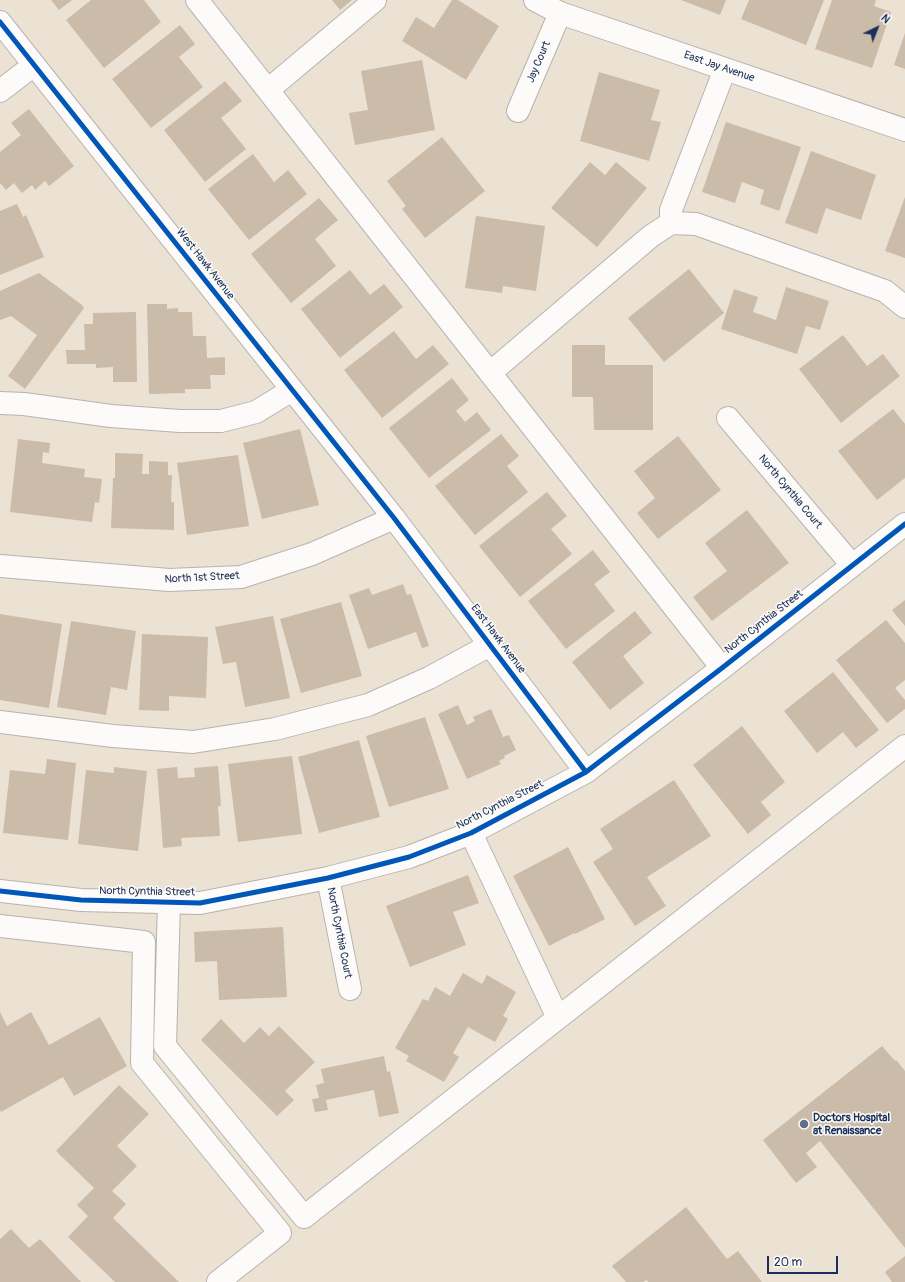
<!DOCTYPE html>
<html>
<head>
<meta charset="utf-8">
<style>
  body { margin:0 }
  #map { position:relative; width:905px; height:1282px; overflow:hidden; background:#ebe2d4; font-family:Pangolin,sans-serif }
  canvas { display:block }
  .north { position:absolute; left:857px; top:8px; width:40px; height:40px; -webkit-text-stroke:3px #fdfcf7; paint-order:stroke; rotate:43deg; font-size:11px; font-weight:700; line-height:16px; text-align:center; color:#1b2f5e }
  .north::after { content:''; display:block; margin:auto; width:14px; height:18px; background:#1b2f5e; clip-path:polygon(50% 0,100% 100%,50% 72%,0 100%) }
  .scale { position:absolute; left:767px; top:1256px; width:71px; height:18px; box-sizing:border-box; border:2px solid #1b2f5e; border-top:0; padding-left:5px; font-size:12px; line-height:14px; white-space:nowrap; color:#1b2f5e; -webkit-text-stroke:3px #fdfcf7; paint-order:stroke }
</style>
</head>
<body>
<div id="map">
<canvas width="905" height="1282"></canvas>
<div class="north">N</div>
<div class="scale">20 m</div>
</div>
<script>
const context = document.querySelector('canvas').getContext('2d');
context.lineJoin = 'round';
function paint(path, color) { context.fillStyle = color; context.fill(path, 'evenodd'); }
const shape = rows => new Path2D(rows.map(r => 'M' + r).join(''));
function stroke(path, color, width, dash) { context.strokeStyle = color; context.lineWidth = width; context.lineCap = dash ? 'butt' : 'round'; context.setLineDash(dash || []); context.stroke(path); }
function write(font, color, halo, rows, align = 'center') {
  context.font = font + ' Pangolin,sans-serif'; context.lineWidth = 3; context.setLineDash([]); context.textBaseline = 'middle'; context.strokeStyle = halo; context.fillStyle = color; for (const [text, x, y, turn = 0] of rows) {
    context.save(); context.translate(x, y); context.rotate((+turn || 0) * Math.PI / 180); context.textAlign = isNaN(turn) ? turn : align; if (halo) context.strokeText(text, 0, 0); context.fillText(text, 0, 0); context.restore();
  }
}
paint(shape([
  [51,0,72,0,59,10],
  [91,0,144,0,161,22,104,68,66,20],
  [332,0,352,0,340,10],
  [452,0,458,0,499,26,466,80,402,41,416,17,434,28],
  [681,0,726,0,720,15],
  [749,0,824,0,806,45,741,19],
  [832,0,876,0,874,6,891,12,872,68,815,49],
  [180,25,195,44,179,57,203,87,151,128,112,79],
  [905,33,905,69,894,65],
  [422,60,435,130,355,145,349,113,368,110,361,71],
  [599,72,660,90,651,120,661,122,649,161,580,141],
  [225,81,242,101,221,118,246,149,205,182,164,130],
  [29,109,74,166,49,186,45,181,35,190,32,185,22,193,14,183,6,190,0,183,0,152,21,135,11,123],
  [726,122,801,147,779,211,760,204,764,190,742,182,735,203,702,192],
  [442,137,485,191,425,238,402,209,406,206,387,181],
  [811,151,876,175,861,220,826,208,817,234,785,223],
  [253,154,274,182,288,170,307,194,249,240,208,189],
  [590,162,605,175,616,162,647,188,597,247,551,208],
  [905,197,905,258,885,251],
  [319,198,338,220,315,239,336,266,291,303,251,254],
  [17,204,23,217,26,215,44,257,0,275,0,211],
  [476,216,545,226,536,291,503,286,502,293,465,288],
  [689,269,724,313,664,362,628,318],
  [350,270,370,295,384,284,403,307,340,358,301,309],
  [39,273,82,305,84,308,25,389,8,376,37,335,11,316,0,320,0,291],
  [786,287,829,301,820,330,806,326,797,354,721,329,734,289,758,297,753,312,776,320],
  [147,304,167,304,167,309,178,308,178,312,192,312,193,336,206,336,207,358,225,357,225,375,210,375,211,389,185,389,185,393,149,394],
  [136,312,137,382,113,382,113,367,96,368,96,364,67,364,66,350,85,350,84,324,93,324,93,313],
  [394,331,416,359,433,345,449,364,382,418,344,370],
  [843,335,867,366,883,354,900,376,841,423,799,369],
  [572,345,605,345,605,365,653,365,653,430,594,430,593,397,572,397],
  [452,378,469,400,456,411,465,422,477,412,491,430,429,478,389,428],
  [893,409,905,424,905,478,877,500,838,451],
  [300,429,319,505,262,519,243,443],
  [501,434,519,456,507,466,528,492,475,535,435,486],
  [678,436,721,490,658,539,637,513,655,498,634,471],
  [18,439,50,443,49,453,43,452,42,463,85,469,84,477,102,479,99,503,95,502,92,522,10,512],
  [115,453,143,454,142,474,149,474,149,461,168,462,168,475,172,475,171,502,174,502,174,530,111,528,113,478,115,478],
  [238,455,249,526,187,535,177,463],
  [547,492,567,516,551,529,572,554,520,597,479,546],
  [747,510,789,563,712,621,693,597,727,571,705,543],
  [593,550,610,572,594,584,615,611,566,649,528,601],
  [403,584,407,595,411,594,429,646,422,648,416,632,368,649,349,595,369,588,372,595],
  [905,600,905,626,892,610],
  [341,602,362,676,301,693,280,619],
  [635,611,652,633,623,656,644,683,610,710,572,662],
  [0,614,62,624,49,708,0,700],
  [273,616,290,698,245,707,236,662,223,664,215,627],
  [886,620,905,643,905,680,895,688,905,700,905,709,887,723,836,660],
  [71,621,136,631,127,690,111,687,106,715,57,707],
  [142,634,208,637,206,698,169,696,169,711,139,710],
  [833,672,879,730,856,748,843,732,817,753,784,711],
  [458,705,467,725,475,721,473,717,491,709,503,737,509,735,516,750,504,756,505,758,499,761,501,764,467,779,438,714],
  [425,717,449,789,389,807,366,736],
  [742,726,785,782,761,802,771,815,748,834,693,765],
  [359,740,380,817,319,833,298,757],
  [292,756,302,834,238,842,228,764],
  [47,759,76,763,68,840,3,833,10,770,45,774],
  [218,766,221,806,218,806,220,836,181,838,182,846,163,848,157,769,177,767,178,778,195,777,194,768],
  [114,767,147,771,138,851,78,844,86,770,114,773],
  [674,780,711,836,647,877,666,906,635,926,593,862,613,849,600,829],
  [568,847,605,919,575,934,574,933,549,946,513,876],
  [468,875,479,903,453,912,466,945,410,967,386,906],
  [283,927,287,997,219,1000,217,961,195,962,194,932],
  [463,973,482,984,487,975,516,992,503,1016,508,1019,495,1042,468,1027,453,1053,459,1057,444,1082,406,1061,409,1056,395,1048,423,999,428,1001,435,987,450,996],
  [0,1012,7,1026,31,1012,49,1045,100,1017,127,1066,74,1096,63,1077,1,1112,0,1109],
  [221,1019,244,1043,260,1027,269,1036,279,1026,315,1062,285,1091,294,1100,277,1116,201,1040],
  [882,1046,895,1061,896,1060,905,1071,905,1248,820,1141,806,1153,817,1167,796,1183,763,1140],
  [384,1056,387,1072,390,1071,399,1113,379,1117,374,1090,326,1100,328,1110,315,1112,312,1099,319,1098,316,1085,324,1083,321,1069],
  [119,1085,149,1114,117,1146,137,1166,112,1191,126,1204,113,1218,179,1282,115,1282,68,1237,88,1216,77,1205,94,1188,56,1151],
  [686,1207,727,1259,738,1251,762,1282,648,1282,647,1280,643,1282,626,1282,612,1266],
  [11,1229,29,1248,40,1239,81,1282,0,1282,0,1239],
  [905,1256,905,1282,892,1282,885,1272]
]), '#cbbba9');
const minor = shape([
  [197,0,722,668],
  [535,0,560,13,905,130],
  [0,22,394,518,586,772],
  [268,90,375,0],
  [0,91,34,65],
  [518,111,560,13],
  [671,223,696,224,885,291,905,307],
  [490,373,651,236,671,223,671,210,725,69],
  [0,403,24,404,111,416,180,421,221,421,256,412,292,390],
  [728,418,852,565],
  [0,566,169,580,241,577,312,554,394,518],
  [0,722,113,736,193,742,275,729,368,705,429,678,490,645],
  [471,833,558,1018],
  [328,878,350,989],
  [0,891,81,900,200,903,328,878,409,857,471,833,586,772,722,668,905,524],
  [169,902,165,1046,304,1217,905,746],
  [0,926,144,942,142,1063,280,1233,218,1282]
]);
stroke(minor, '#b7b3af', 24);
stroke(minor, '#fcfbf9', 22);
stroke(shape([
  [0,22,394,518,586,772],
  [0,891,81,900,200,903,328,878,409,857,471,833,586,772,722,668,905,524]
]), '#0057b8', 5);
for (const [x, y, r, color] of [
  [804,1124,5,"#646e87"]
]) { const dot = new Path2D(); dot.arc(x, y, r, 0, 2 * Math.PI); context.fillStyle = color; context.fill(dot); stroke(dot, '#fdfcf7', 1.5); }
write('11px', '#1b2f5e', '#fdfcf7', [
  ["Jay Court",539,62,-67],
  ["East Jay Avenue",719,67,19],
  ["West Hawk Avenue",205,264,52],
  ["North Cynthia Court",790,492,50],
  ["North 1st Street",202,578,-3],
  ["North Cynthia Street",764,622,-38],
  ["East Hawk Avenue",498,639,53],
  ["North Cynthia Street",500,805,-27],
  ["North Cynthia Street",147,892,1],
  ["North Cynthia Court",339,933,79]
]);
write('bold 11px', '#1b2f5e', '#fdfcf7', [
  ["Doctors Hospital",813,1118],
  ["at Renaissance",813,1131]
], 'left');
</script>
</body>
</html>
